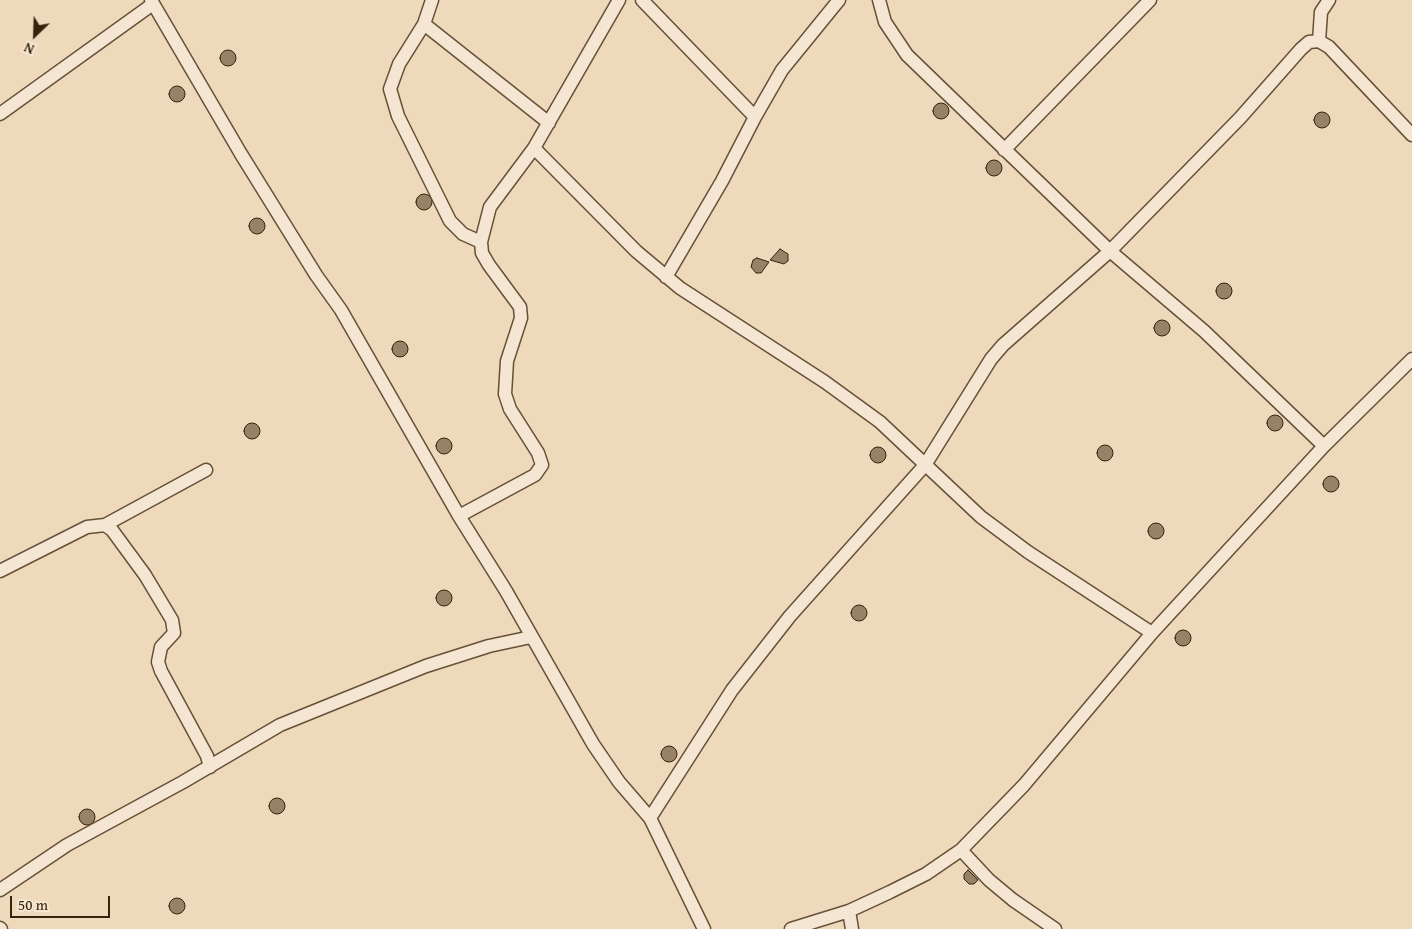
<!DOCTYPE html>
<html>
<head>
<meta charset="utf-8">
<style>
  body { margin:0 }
  #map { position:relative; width:1412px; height:929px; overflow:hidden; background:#eed9ba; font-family:"Gentium Book Plus",serif }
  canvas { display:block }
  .north { position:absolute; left:10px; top:10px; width:50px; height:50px; -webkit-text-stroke:4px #f4e6d2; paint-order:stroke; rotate:204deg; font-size:14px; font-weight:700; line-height:20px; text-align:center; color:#39220d }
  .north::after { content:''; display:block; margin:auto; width:18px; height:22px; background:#39220d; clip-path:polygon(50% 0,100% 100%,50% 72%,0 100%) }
  .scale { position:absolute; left:10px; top:896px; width:100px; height:22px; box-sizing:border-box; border:2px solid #39220d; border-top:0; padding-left:6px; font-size:15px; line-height:18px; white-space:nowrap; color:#39220d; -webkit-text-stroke:4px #f4e6d2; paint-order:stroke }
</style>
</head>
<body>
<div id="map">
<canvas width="1412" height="929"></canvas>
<div class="north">N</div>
<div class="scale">50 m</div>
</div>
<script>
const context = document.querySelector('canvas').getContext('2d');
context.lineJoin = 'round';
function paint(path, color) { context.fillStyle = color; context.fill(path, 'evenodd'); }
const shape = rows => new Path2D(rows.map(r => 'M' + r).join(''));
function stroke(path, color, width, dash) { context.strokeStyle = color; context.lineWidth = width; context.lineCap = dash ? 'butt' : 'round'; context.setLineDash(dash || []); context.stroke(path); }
const building = shape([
  '220 58a8 8 0 1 1 16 0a8 8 0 1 1-16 0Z',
  '169 94a8 8 0 1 1 16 0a8 8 0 1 1-16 0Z',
  '933 111a8 8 0 1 1 16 0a8 8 0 1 1-16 0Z',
  '1314 120a8 8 0 1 1 16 0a8 8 0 1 1-16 0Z',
  '986 168a8 8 0 1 1 16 0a8 8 0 1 1-16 0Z',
  '416 202a8 8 0 1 1 16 0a8 8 0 1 1-16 0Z',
  '249 226a8 8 0 1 1 16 0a8 8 0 1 1-16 0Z',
  [780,249,788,254,788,261,784,264,770,260,780,249],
  [757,258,769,262,761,273,756,273,751,267,753,260,757,258],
  '1216 291a8 8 0 1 1 16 0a8 8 0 1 1-16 0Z',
  '1154 328a8 8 0 1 1 16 0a8 8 0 1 1-16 0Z',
  '392 349a8 8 0 1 1 16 0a8 8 0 1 1-16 0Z',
  '1267 423a8 8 0 1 1 16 0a8 8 0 1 1-16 0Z',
  '244 431a8 8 0 1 1 16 0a8 8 0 1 1-16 0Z',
  '436 446a8 8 0 1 1 16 0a8 8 0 1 1-16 0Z',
  '1097 453a8 8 0 1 1 16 0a8 8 0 1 1-16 0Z',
  '870 455a8 8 0 1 1 16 0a8 8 0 1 1-16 0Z',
  '1323 484a8 8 0 1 1 16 0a8 8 0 1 1-16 0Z',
  '1148 531a8 8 0 1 1 16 0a8 8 0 1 1-16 0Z',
  '436 598a8 8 0 1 1 16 0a8 8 0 1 1-16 0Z',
  '851 613a8 8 0 1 1 16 0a8 8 0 1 1-16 0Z',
  '1175 638a8 8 0 1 1 16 0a8 8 0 1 1-16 0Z',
  '661 754a8 8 0 1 1 16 0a8 8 0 1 1-16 0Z',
  '269 806a8 8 0 1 1 16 0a8 8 0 1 1-16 0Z',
  '79 817a8 8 0 1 1 16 0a8 8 0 1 1-16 0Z',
  [968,870,978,880,974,884,969,884,964,879,964,874,968,870],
  '169 906a8 8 0 1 1 16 0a8 8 0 1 1-16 0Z'
]);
paint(building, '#978167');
stroke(building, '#39220d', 1);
const street = shape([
  [151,0,241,154,316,275,341,310,459,516,506,591,593,744,619,782,650,818,704,929],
  [619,0,534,148,636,251,680,288,825,382,880,422,981,517,1028,552,1152,633],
  [642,0,755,117],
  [879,0,885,22,907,55,1110,251,1204,331,1324,446],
  [424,24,432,0],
  [1319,41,1321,12,1329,0],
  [0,114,153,4],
  [1004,150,1150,0],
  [481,242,463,234,450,221,398,116,390,89,399,64,424,24,549,123],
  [666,277,722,181,755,117,782,70,839,0],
  [459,516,535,475,542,465,538,453,510,409,505,394,507,361,521,318,520,307,489,265,482,253,481,242,490,207,534,148],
  [105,525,206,470],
  [0,571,87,527,105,525,112,530,145,575,172,620,174,633,161,647,158,662,161,671,207,756,210,767],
  [650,818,732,690,790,616,925,465,991,359,1003,345,1110,251,1240,118,1301,49,1309,42,1319,41,1329,47,1412,135],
  [961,850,989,880,1013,900,1055,929],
  [0,890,67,845,183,782,280,725,426,666,489,646,531,637],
  [849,911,852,929],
  [0,928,1,929],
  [791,929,849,911,890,892,926,874,961,850,1024,785,1152,633,1324,446,1412,359]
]);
stroke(street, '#665038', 15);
stroke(street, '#f4e6d2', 12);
</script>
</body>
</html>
